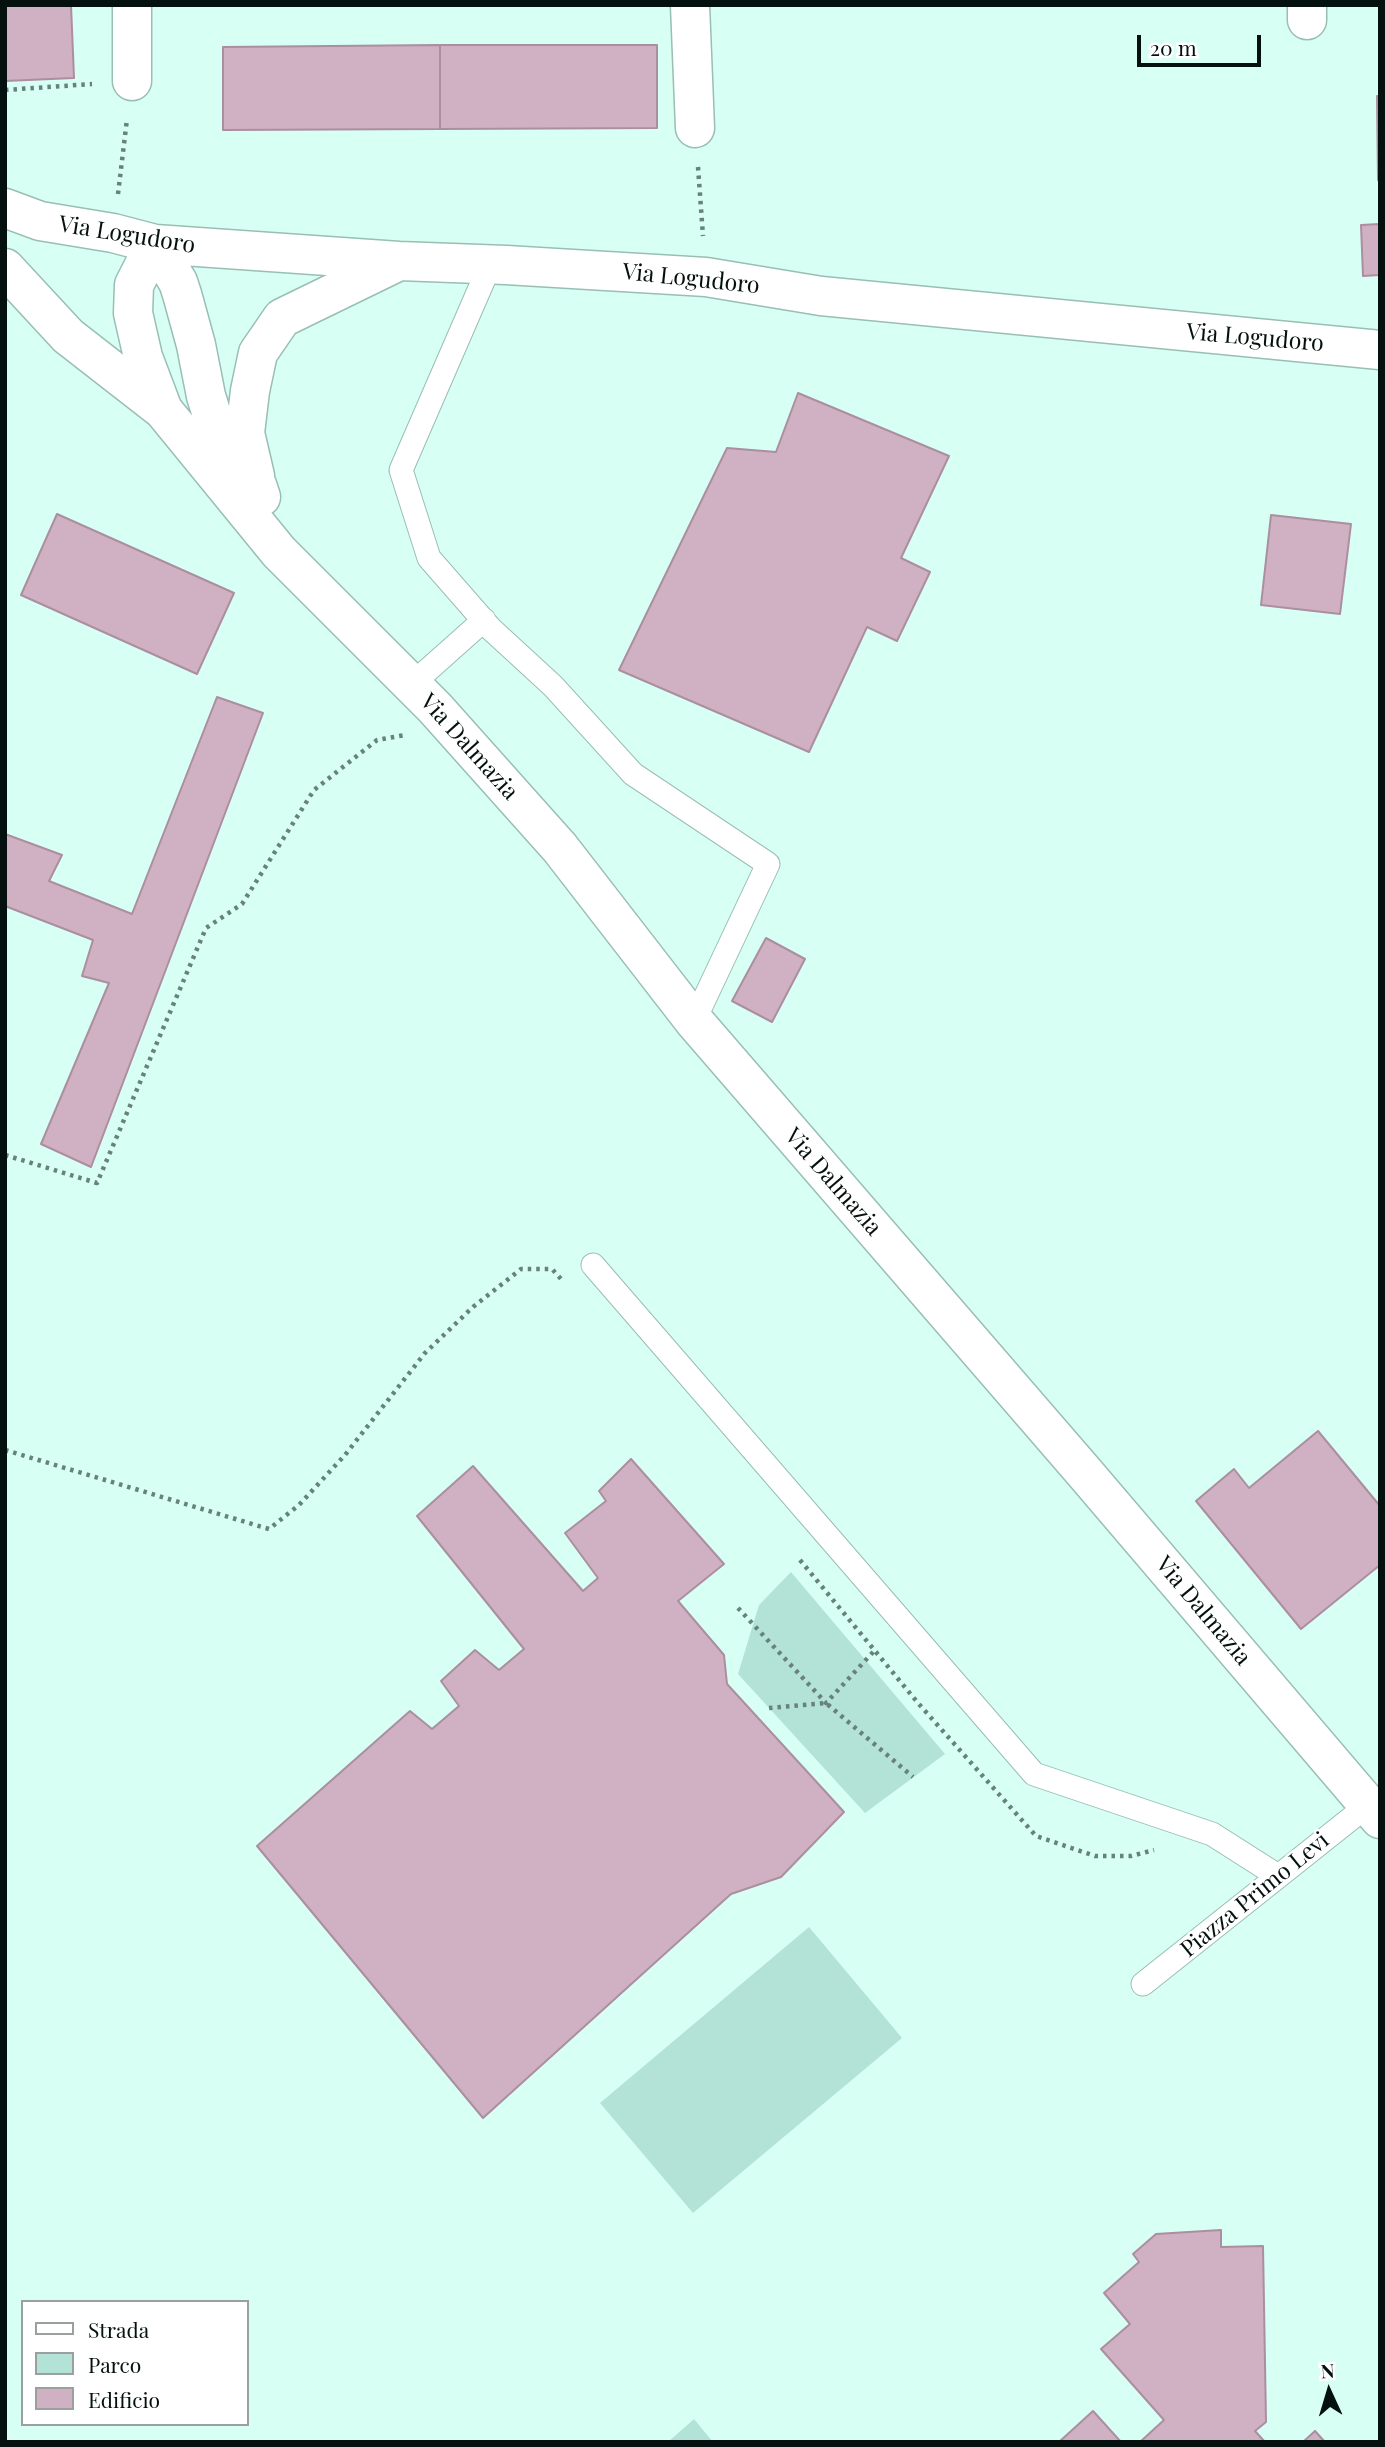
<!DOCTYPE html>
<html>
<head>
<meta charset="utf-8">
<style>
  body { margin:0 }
  #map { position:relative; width:1385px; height:2447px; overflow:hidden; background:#d7fff4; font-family:"Playfair Display",serif }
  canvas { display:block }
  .frame { position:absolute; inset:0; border:7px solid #04110e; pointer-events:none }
  .legend { position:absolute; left:21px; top:2300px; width:228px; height:126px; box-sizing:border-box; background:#fff; border:2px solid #9ba09f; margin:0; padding:9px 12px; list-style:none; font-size:21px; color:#04110e }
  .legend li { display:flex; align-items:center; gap:14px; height:35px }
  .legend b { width:35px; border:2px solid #9ba09f }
  .north { position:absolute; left:1294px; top:2356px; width:70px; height:70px; -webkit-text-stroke:5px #fff; paint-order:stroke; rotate:356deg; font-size:19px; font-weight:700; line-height:28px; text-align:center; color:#04110e }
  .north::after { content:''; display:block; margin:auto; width:24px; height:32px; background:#04110e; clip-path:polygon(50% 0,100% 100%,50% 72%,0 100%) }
  .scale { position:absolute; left:1137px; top:35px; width:124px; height:32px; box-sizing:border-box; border:4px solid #04110e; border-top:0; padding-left:9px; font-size:21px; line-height:24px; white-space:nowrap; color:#04110e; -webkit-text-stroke:5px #fff; paint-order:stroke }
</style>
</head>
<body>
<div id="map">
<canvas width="1385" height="2447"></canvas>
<div class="frame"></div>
<ul class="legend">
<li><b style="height:9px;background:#fff"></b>Strada</li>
<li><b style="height:19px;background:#b3e3d7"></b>Parco</li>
<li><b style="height:19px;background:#d0b1c4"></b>Edificio</li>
</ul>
<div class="north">N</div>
<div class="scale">20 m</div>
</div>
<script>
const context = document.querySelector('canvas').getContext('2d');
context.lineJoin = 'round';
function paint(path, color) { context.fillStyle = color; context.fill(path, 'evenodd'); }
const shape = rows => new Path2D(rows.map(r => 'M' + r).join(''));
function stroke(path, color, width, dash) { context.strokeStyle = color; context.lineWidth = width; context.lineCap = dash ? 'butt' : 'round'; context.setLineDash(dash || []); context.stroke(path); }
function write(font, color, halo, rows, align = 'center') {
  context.font = font + ' "Playfair Display",serif'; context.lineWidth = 5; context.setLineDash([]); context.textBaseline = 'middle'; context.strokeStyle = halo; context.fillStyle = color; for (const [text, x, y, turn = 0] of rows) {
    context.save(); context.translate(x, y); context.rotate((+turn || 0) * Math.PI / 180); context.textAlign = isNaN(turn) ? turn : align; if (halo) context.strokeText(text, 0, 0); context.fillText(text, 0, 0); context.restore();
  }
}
paint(shape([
  [791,1572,945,1754,865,1813,738,1674,759,1605],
  [809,1927,902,2038,693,2213,600,2103],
  [694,2419,713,2442,668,2442]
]), '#b3e3d7');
const building = shape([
  [5,5,71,5,74,78,5,81,5,5],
  [440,45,440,129,223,130,223,47,440,45],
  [440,45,657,45,657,128,440,129,440,45],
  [1377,96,1380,96,1380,180,1378,180,1377,96],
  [1380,224,1380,275,1363,276,1361,225,1380,224],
  [798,393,949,456,901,558,930,572,897,641,867,627,809,752,619,670,727,448,776,452,798,393],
  [57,514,234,593,197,674,21,595,57,514],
  [1271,515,1351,524,1340,614,1261,605,1271,515],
  [217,697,263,713,91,1167,41,1144,109,983,82,976,93,940,5,906,5,834,62,855,49,881,132,914,217,697],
  [766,938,805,959,772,1022,732,1001,766,938],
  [1318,1431,1380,1506,1380,1565,1301,1629,1196,1501,1234,1469,1249,1488,1318,1431],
  [631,1459,724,1564,678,1601,724,1655,727,1684,844,1812,781,1877,731,1894,483,2118,257,1846,410,1711,432,1729,459,1706,441,1681,475,1650,499,1670,524,1649,417,1516,473,1466,583,1591,598,1578,565,1533,606,1501,599,1491,631,1459],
  [1221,2230,1221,2247,1263,2246,1266,2422,1255,2431,1265,2442,1140,2442,1164,2420,1101,2349,1130,2324,1104,2293,1139,2262,1133,2254,1156,2234,1221,2230],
  [1093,2411,1121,2442,1059,2442,1093,2411],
  [1315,2431,1325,2442,1303,2442,1315,2431]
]);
paint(building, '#d0b1c4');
stroke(building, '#ab8e9f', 2);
const lane = shape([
  [490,265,401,470,429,558,491,629,553,686,633,774,768,864,694,1021],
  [411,685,484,620],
  [593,1265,1034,1774,1212,1834,1278,1876],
  [1143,1984,1368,1805]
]);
const street = shape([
  [132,5,132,81],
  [690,5,695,128],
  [1307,5,1307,20]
]);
const secondary = shape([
  [5,208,40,221,113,233,155,244,399,261,506,265,706,277,821,296,1380,350],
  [155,244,178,282,182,294,196,345,206,396,217,431,257,485,261,497],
  [155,244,134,285,133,313,143,357,163,410],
  [5,268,68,336,163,410,279,552,435,708,560,848,694,1021,1084,1472,1380,1819],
  [255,476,245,433,250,391,258,353,282,318,395,263]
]);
stroke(lane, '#99beb5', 25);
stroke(street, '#99beb5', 41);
stroke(secondary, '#99beb5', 41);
stroke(shape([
  [5,90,92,84],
  [698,167,703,236],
  [118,194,127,119],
  [5,1155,97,1183,206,928,242,904,314,790,377,740,405,735],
  [5,1450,269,1529,299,1505,345,1455,425,1353,473,1307,521,1269,552,1269,561,1279],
  [800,1560,918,1703,1036,1836,1095,1856,1131,1856,1154,1850],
  [738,1608,826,1703,875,1650],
  [769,1708,826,1703,913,1777]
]), '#68827b', 4.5, [3.5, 5]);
stroke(lane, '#fff', 23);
stroke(street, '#fff', 38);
stroke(secondary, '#fff', 38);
write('23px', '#04110e', '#fff', [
  ["Via Logudoro",127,235,9],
  ["Via Logudoro",691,279,6],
  ["Via Logudoro",1255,338,5],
  ["Via Dalmazia",469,747,48],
  ["Via Dalmazia",833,1182,49],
  ["Via Dalmazia",1203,1611,50],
  ["Piazza Primo Levi",1255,1895,-39]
]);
</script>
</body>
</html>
